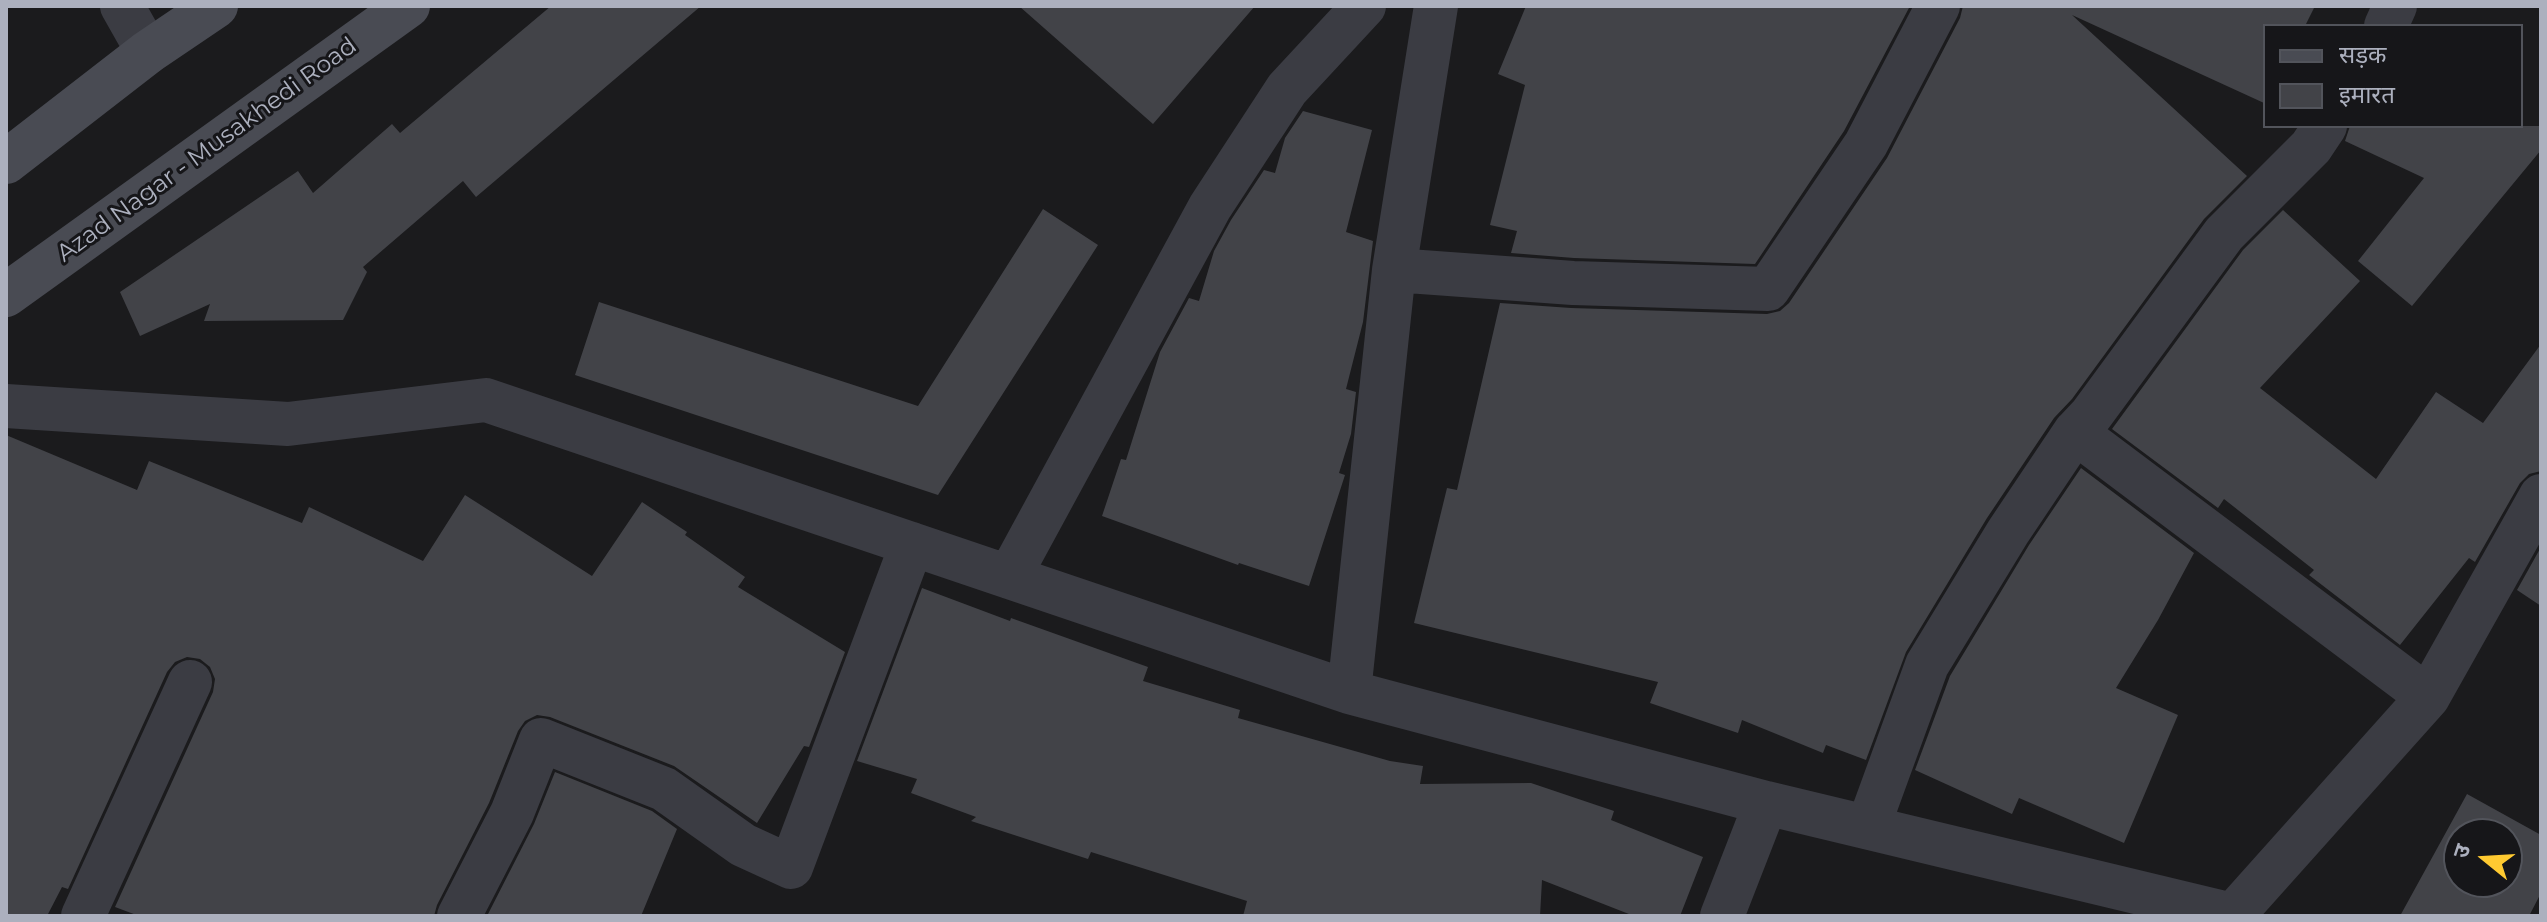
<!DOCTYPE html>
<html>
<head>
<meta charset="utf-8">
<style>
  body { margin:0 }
  #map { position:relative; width:2547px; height:922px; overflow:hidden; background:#1b1b1d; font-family:Montserrat,"Noto Sans Devanagari",sans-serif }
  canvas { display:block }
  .frame { position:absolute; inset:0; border:8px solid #acb0be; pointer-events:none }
  .legend { position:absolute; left:2263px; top:24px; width:260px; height:104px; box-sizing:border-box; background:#161619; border:2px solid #52545b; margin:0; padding:10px 14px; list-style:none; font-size:24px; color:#acb0be }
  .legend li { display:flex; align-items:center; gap:16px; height:40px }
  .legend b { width:40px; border:2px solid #52545b }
  .north { position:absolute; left:2443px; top:818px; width:80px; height:80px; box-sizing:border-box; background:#161619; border:2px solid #52545b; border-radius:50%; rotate:288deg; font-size:22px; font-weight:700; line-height:32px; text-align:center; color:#acb0be }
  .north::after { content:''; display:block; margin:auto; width:28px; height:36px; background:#ffca31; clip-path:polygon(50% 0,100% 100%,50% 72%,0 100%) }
</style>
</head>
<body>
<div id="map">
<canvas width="2547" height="922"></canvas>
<div class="frame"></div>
<ul class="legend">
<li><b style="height:10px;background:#494b53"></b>सड़क</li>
<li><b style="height:22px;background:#424348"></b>इमारत</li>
</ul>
<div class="north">उ</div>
</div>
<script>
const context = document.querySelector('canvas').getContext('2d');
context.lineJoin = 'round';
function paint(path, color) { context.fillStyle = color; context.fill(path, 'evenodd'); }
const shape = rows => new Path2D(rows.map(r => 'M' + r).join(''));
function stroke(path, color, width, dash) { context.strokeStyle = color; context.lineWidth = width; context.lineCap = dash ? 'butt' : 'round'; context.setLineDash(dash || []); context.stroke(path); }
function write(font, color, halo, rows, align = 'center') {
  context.font = font + ' Montserrat,sans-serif'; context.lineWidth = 6; context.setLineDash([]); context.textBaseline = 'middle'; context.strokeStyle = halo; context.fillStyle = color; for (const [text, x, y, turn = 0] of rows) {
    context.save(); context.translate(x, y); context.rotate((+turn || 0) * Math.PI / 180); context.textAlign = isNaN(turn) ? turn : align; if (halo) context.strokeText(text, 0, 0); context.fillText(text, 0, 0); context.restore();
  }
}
paint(shape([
  [551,6,701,6,476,197,463,181,363,267,367,272,343,320,204,321,210,304,140,336,120,292,298,171,313,193,392,124,400,133],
  [1019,6,1255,6,1153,124],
  [1526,6,1910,6,1844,131,1755,264,1574,258,1511,253,1517,231,1490,225,1525,85,1498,74],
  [1963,6,2315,6,2305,26,2265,26,2264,103,2072,15,2247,176,2204,219,2072,399,2054,418,1987,518,1906,652,1866,760,1826,745,1823,753,1742,720,1738,733,1650,703,1658,682,1414,623,1447,488,1457,490,1500,303,1571,308,1767,314,1780,311,1789,303,1887,158,1960,18],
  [1303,111,1372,130,1346,232,1373,241,1363,322,1346,389,1356,392,1351,434,1339,473,1345,475,1309,586,1239,563,1238,565,1102,516,1121,459,1126,460,1160,352,1189,298,1199,301,1214,251,1231,220,1264,170,1275,173,1285,138],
  [2350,126,2541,126,2541,150,2412,306,2358,261,2424,178,2345,141],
  [1043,209,1098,245,938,495,575,375,599,302,918,406],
  [2283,210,2360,281,2260,388,2376,479,2436,392,2483,423,2541,344,2541,471,2529,474,2520,483,2475,562,2469,558,2400,645,2309,575,2314,570,2224,499,2218,508,2112,429,2243,250],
  [6,435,137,490,149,461,302,523,309,507,423,561,465,495,592,576,642,502,687,532,685,535,745,577,738,587,845,652,809,747,804,746,757,823,674,766,550,717,537,715,525,721,518,731,489,803,437,905,434,916,139,916,115,907,213,692,215,679,210,667,200,659,187,657,175,662,167,672,68,889,62,887,47,916,6,916],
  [2081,468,2194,553,2158,620,2116,688,2178,715,2124,843,2019,798,2012,814,1915,770,1950,676,2029,545],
  [2541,547,2541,606,2517,590],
  [922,588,1010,621,1011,618,1148,667,1143,681,1240,710,1238,718,1390,761,1423,766,1420,784,1531,783,1614,811,1611,820,1703,857,1680,916,1634,916,1542,880,1540,916,1243,916,1247,901,1091,852,1088,859,971,821,976,817,911,793,917,779,857,761],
  [555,772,652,811,677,829,641,916,487,916,534,824],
  [2467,794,2541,835,2541,893,2529,916,2400,916],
  [2459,834,2507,834,2507,882,2459,882]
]), '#424348');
stroke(shape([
  [122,6,148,52],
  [2386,26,2395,6],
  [1394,270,1573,283,1768,289,1866,144,1938,6],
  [6,406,288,424,486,400,1349,692,1766,803,2236,916],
  [2075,432,2428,697],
  [1009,577,1210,207,1287,89,1364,6],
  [1349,692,1394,270,1436,6],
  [1868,827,1927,665,2008,532,2075,432,2091,415,2224,234,2311,147,2325,126],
  [2233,915,2428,697,2541,496],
  [83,916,190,682],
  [459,916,512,813,541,740,664,789,743,845,791,867,912,544],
  [1722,916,1766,803]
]), '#3b3c43', 44);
stroke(shape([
  [6,162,148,52,216,6],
  [6,295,408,6]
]), '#494b53', 44);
write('24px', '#acb0be', '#161619', [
  ["Azad Nagar - Musakhedi Road",207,150,-36]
]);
</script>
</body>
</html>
